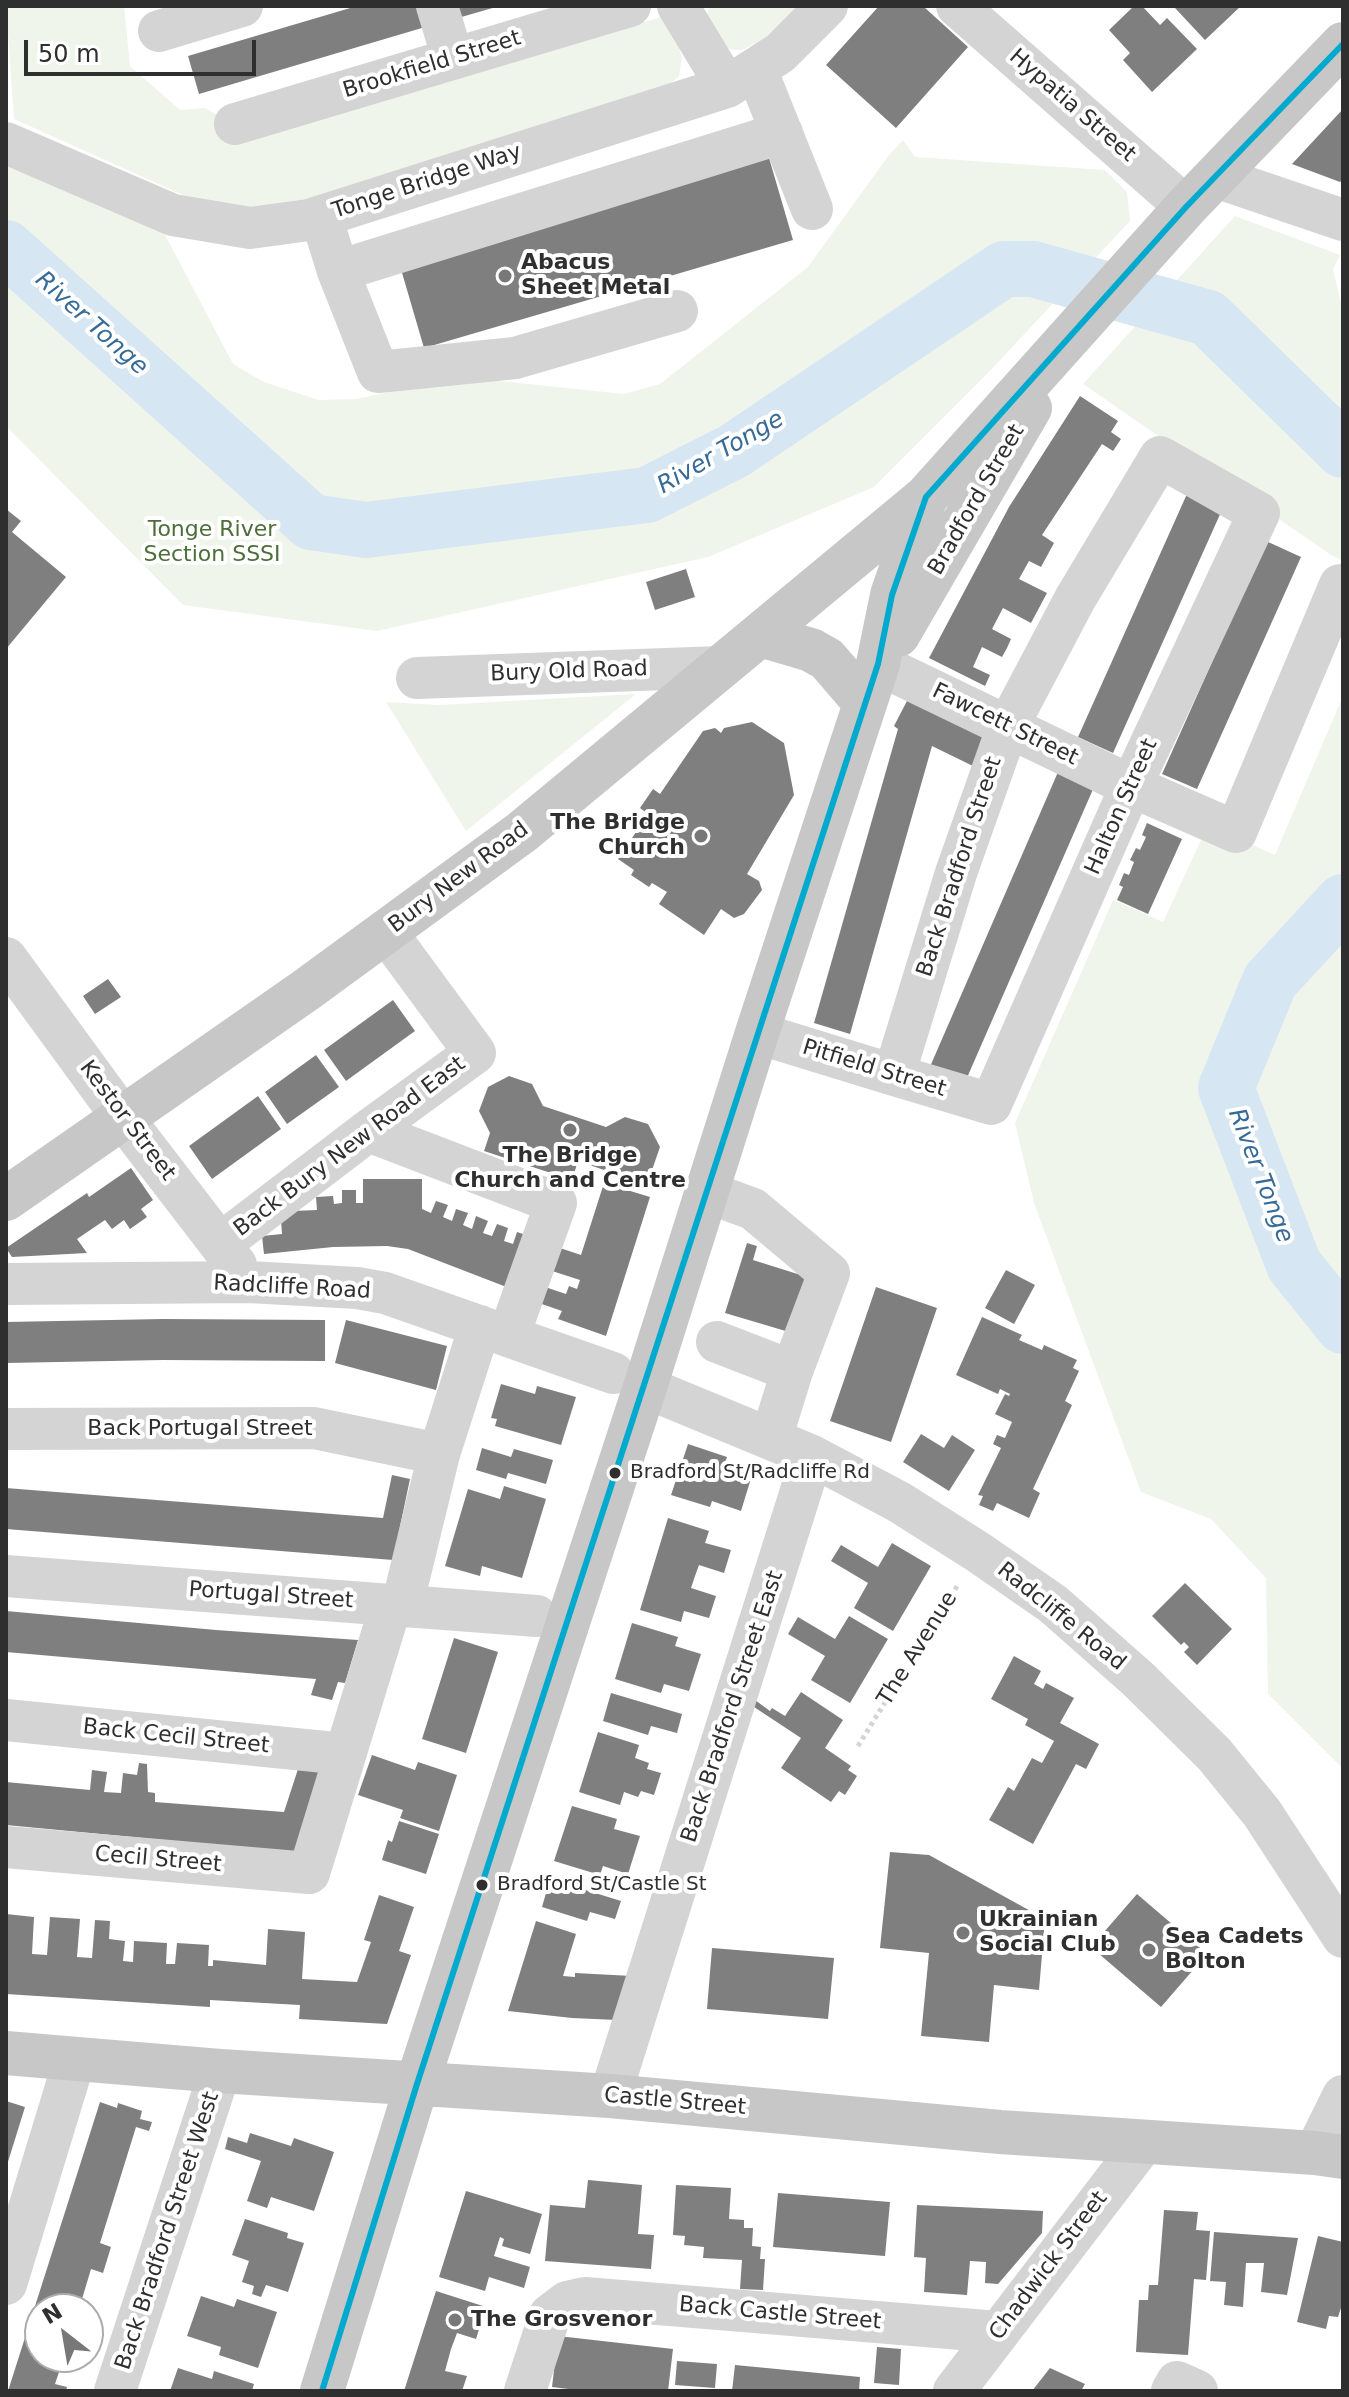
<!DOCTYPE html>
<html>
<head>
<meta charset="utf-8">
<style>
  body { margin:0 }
  #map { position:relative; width:1349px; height:2397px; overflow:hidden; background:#fff; font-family:"DejaVu Sans",sans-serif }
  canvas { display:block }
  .frame { position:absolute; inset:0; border:8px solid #2f2f2f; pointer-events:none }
  .north { position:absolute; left:24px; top:2293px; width:80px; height:80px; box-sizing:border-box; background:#fff; border:2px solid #acacac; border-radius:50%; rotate:329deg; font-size:22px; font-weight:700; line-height:32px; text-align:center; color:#2f2f2f }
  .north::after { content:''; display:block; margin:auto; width:28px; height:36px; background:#787878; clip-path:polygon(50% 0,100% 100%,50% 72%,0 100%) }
  .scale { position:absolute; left:24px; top:40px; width:232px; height:36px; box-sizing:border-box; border:4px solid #2f2f2f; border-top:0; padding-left:10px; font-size:24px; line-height:28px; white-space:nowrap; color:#2f2f2f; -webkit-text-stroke:6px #fff; paint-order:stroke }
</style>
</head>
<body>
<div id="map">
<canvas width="1349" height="2397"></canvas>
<div class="frame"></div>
<div class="north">N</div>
<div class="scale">50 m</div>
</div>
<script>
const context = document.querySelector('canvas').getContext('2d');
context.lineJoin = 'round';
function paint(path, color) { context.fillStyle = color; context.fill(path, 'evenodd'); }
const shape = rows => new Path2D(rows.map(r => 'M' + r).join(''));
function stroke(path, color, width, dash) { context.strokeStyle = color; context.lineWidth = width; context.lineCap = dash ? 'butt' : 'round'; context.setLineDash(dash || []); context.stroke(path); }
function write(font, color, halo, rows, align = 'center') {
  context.font = font + ' "DejaVu Sans",sans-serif'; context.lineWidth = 8; context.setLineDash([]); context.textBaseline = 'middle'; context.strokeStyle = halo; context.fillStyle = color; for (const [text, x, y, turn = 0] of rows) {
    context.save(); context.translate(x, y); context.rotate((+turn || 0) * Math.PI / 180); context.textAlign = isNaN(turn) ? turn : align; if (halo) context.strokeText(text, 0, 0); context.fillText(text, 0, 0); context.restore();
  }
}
paint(shape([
  [6,6,124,6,130,66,180,110,205,108,255,136,665,16,675,34,682,58,679,76,658,94,322,197,259,211,203,204,14,119],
  [711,6,802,6,762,40,742,50,733,50,725,47,705,17],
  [903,140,915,157,1105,170,1127,192,1130,221,987,374,874,487,708,557,377,631,183,605,6,426,6,161,162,229,233,364,264,382,319,400,356,399,462,377,624,394,660,384,808,267,889,155],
  [1235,216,1340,255,1333,269,1343,312,1343,561,1331,555,1083,384],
  [636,694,466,831,386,702,439,705],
  [1343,696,1343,1769,1268,1694,1266,1578,1211,1519,1141,1492,1034,1203,1015,1123,1113,900,1163,922,1208,825,1275,855]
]), '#f0f5eb');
stroke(shape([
  [6,248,311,522,366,530,647,495,734,451,1004,269,1033,269,1208,318,1343,450],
  [1343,902,1270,981,1226,1088,1294,1265,1343,1326]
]), '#d7e6f3', 56);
paint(shape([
  [357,6,426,6,432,25,199,94,188,56],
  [447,6,496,6,496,7,451,20],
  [879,6,923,6,968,47,896,128,826,65],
  [1134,6,1142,6,1160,25,1167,18,1197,49,1152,92,1123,60,1130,53,1109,30],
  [1178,6,1241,6,1205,40,1175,8],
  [1343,109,1343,179,1340,182,1292,164],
  [767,151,793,240,424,348,398,259],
  [1080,396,1118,421,1111,432,1121,439,1113,451,1102,444,1042,535,1054,543,1041,567,1029,561,1019,579,1047,593,1031,623,1003,608,992,629,1011,639,1007,648,1002,657,982,647,973,667,990,675,985,686,929,658,1009,507],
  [1191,485,1226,501,1113,753,1078,737],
  [6,509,21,521,12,532,66,577,6,649],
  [1266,541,1301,557,1197,789,1162,774],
  [686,569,695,597,655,610,646,582],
  [908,699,991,740,977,768,932,746,850,1034,814,1023,898,729,894,726],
  [752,722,784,743,794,795,747,874,759,881,762,890,744,914,734,918,721,909,704,935,659,904,667,892,652,883,649,887,631,875,634,870,618,859,648,814,640,808,653,789,660,794,703,731,715,728,721,733,724,728],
  [1058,772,1094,787,966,1080,929,1069],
  [1147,823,1182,839,1148,914,1117,900,1123,887,1119,885,1124,873,1129,875,1134,862,1130,860,1136,848,1140,850,1146,837,1142,835],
  [108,979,121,997,95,1014,83,996],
  [393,1000,415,1031,346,1081,324,1050],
  [316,1055,339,1087,287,1124,265,1092],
  [509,1076,532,1084,543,1106,606,1127,625,1117,648,1124,660,1147,652,1170,633,1180,578,1161,572,1180,484,1151,490,1133,479,1111,488,1087],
  [258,1096,281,1129,212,1179,189,1146],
  [131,1168,153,1200,141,1209,147,1217,130,1229,124,1220,112,1229,105,1220,77,1239,87,1253,12,1257,6,1248,87,1193,89,1197],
  [363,1179,422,1179,422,1209,431,1213,436,1201,448,1205,443,1217,452,1221,456,1209,468,1213,463,1225,472,1229,476,1216,488,1221,483,1233,492,1236,497,1224,508,1228,504,1241,513,1244,517,1232,529,1236,509,1288,408,1249,387,1246,333,1247,264,1254,262,1236,282,1234,281,1220,292,1211,317,1210,316,1197,333,1196,334,1204,342,1203,342,1190,356,1190,356,1203,363,1203],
  [604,1183,650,1197,606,1336,558,1319,562,1311,536,1302,542,1286,566,1294,569,1286,577,1289,580,1280,549,1270,557,1247,581,1255],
  [747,1243,757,1246,753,1260,807,1277,789,1332,725,1313],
  [1006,1270,1035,1285,1014,1324,985,1308],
  [876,1287,937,1308,891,1442,830,1421],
  [982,1317,1022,1335,1019,1340,1042,1350,1044,1345,1077,1360,1073,1368,1079,1371,1065,1401,1072,1405,1033,1489,1040,1493,1029,1518,997,1503,993,1511,979,1505,983,1496,978,1495,1001,1448,993,1444,997,1435,1005,1438,1012,1422,995,1414,1005,1394,1009,1396,1010,1394,1000,1389,998,1394,956,1375],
  [163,1319,325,1320,325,1361,163,1360,6,1363,6,1322],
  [346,1320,447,1346,436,1390,335,1363],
  [501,1384,535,1394,537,1386,576,1397,561,1445,495,1426,497,1419,491,1418],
  [921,1434,944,1448,952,1435,975,1450,949,1491,903,1462],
  [688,1444,727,1457,725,1463,753,1472,741,1511,712,1501,710,1507,671,1495],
  [482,1448,511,1457,514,1449,553,1460,546,1484,508,1473,506,1479,476,1470],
  [392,1475,410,1479,393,1560,6,1529,6,1488,383,1518],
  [504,1486,546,1499,522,1578,482,1566,480,1576,445,1566,468,1489,500,1499],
  [668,1518,709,1531,705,1543,731,1550,724,1573,699,1565,695,1576,691,1588,716,1596,709,1618,684,1611,681,1622,640,1610],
  [892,1543,931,1566,893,1631,854,1608,868,1583,831,1561,841,1545,878,1567],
  [1185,1583,1232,1629,1197,1665,1184,1652,1189,1647,1184,1642,1181,1645,1152,1616],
  [6,1611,216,1630,358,1640,345,1683,338,1682,332,1700,311,1695,316,1679,6,1652],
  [849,1616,888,1639,850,1703,811,1680,825,1656,788,1634,798,1617,835,1639],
  [632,1623,678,1637,675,1646,701,1654,689,1691,664,1684,661,1693,615,1679],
  [454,1638,498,1652,466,1753,422,1739],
  [1014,1656,1041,1671,1034,1684,1043,1689,1046,1683,1074,1698,1060,1723,1099,1744,1086,1769,1076,1764,1033,1844,989,1820,1008,1787,1014,1791,1032,1758,1042,1763,1054,1741,1025,1725,1028,1719,991,1699],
  [801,1692,843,1720,825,1748,851,1766,848,1770,857,1776,845,1795,839,1791,831,1802,781,1768,801,1738,751,1705,755,1700,770,1711,772,1708,785,1716],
  [611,1693,682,1714,677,1733,651,1726,648,1735,603,1721],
  [598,1732,639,1745,635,1758,649,1763,647,1769,661,1773,654,1795,641,1791,638,1797,624,1792,620,1805,579,1792],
  [372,1755,415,1770,418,1762,457,1775,439,1831,400,1818,403,1810,358,1795],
  [139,1763,147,1764,148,1792,155,1793,155,1802,284,1812,299,1766,326,1767,301,1853,6,1825,6,1782,90,1790,92,1770,107,1772,104,1792,121,1793,123,1773,137,1775],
  [572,1806,617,1819,614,1829,640,1836,628,1874,603,1866,600,1875,554,1861],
  [399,1821,439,1834,426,1874,382,1860,388,1840,392,1842],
  [890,1852,929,1855,1045,1919,1039,1990,994,1985,989,2042,921,2036,929,1953,880,1948],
  [550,1879,621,1901,615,1919,590,1912,587,1921,542,1907],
  [1137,1894,1207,1954,1161,2007,1091,1947],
  [379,1895,414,1907,399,1951,411,1955,387,2024,299,2019,300,2005,210,2000,210,2007,6,1994,6,1914,34,1917,32,1954,47,1955,50,1917,80,1919,77,1957,92,1958,95,1920,110,1921,109,1939,125,1941,123,1961,133,1962,134,1941,167,1943,166,1964,175,1964,177,1943,209,1945,208,1966,213,1966,213,1960,266,1965,268,1929,305,1932,302,1979,357,1982,371,1942,364,1940],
  [536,1921,576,1934,563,1976,575,1977,575,1973,632,1976,617,2020,572,2018,508,2011],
  [712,1948,834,1958,828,2019,707,2009],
  [6,2101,25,2107,7,2165,6,2165],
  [100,2102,117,2108,118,2103,142,2111,140,2119,152,2122,149,2131,136,2127,100,2243,111,2247,103,2273,91,2269,79,2309,40,2309,40,2357,64,2357,55,2384,67,2387,66,2391,8,2391],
  [250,2133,291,2146,294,2138,334,2152,314,2211,271,2197,267,2208,247,2201,261,2161,225,2149,228,2137,247,2143],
  [588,2180,642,2185,638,2234,654,2235,651,2269,545,2261,550,2205,585,2208],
  [676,2185,731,2188,729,2219,744,2220,744,2228,753,2228,752,2246,761,2247,760,2259,765,2259,763,2290,740,2289,742,2260,703,2258,704,2247,684,2245,685,2236,673,2235],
  [466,2191,542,2214,530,2254,502,2246,504,2239,500,2237,494,2256,530,2267,524,2288,489,2277,485,2291,439,2277],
  [778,2193,890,2202,885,2256,773,2247],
  [917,2205,1043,2211,1042,2233,998,2284,985,2283,986,2262,970,2261,967,2295,924,2292,926,2258,914,2257],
  [1164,2210,1198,2212,1196,2230,1210,2231,1206,2280,1194,2279,1188,2355,1136,2352,1139,2300,1148,2300,1149,2285,1158,2285],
  [245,2219,288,2233,287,2238,304,2243,288,2292,266,2285,261,2297,252,2294,254,2286,242,2282,249,2261,232,2255],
  [1214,2232,1298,2238,1287,2295,1261,2292,1264,2263,1246,2263,1243,2307,1224,2305,1226,2282,1210,2281],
  [1318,2236,1343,2242,1343,2308,1341,2308,1338,2317,1329,2316,1326,2329,1297,2322],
  [436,2291,486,2307,476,2339,457,2333,451,2349,445,2371,467,2376,462,2391,404,2391],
  [201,2296,234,2307,237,2299,277,2312,258,2368,219,2355,221,2347,187,2336],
  [558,2336,673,2349,668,2391,585,2391,552,2387],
  [877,2347,901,2349,899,2385,874,2383],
  [677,2361,717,2364,715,2388,675,2385],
  [735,2365,860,2377,859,2391,732,2391],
  [178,2368,212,2379,214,2371,254,2384,252,2391,170,2391],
  [1050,2368,1085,2384,1081,2391,1032,2391]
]), '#7f7f7f');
stroke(shape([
  [858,1746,959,1583]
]), '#d4d4d4', 5, [4, 4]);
stroke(shape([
  [437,6,453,59],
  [678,6,727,87],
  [957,6,1186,207],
  [159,31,242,6],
  [756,69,812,209],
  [235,124,630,6],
  [6,143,173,215,250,228,309,220,727,87,780,53,827,6],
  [1216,177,1343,220],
  [321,216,338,271,378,372,515,358,677,311],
  [338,271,782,133],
  [878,664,1131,786,1236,832,1340,585],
  [417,678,721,667],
  [6,958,123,1118,236,1265],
  [757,1033,894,1075,991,1104,1131,786,1259,513,1160,457,1075,599,1008,726,956,873,894,1075],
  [368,1131,556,1203,509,1335],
  [707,1192,753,1209,829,1273,792,1371],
  [220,1244,368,1131,475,1053,386,932],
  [6,1284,249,1282,357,1288,385,1293,613,1373],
  [717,1342,792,1371,771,1439],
  [645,1387,812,1456,899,1502,978,1552,1053,1604,1138,1679,1214,1754,1262,1813,1343,1937],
  [6,1429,314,1428,439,1454],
  [6,1576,537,1616],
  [402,1606,439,1454,480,1326],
  [6,1720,345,1754],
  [6,1847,309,1873,391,1605],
  [610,2096,812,1456],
  [1315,2153,1343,2096],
  [6,2284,75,2058],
  [115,2391,220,2071],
  [525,2391,550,2315,567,2302,585,2298,998,2332],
  [954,2391,1145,2141],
  [1172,2391,1177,2382,1197,2391]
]), '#d4d4d4', 42);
stroke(shape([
  [760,635,811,650,827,659,864,702],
  [898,635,1030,408],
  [6,1199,306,990,522,832,926,497,1186,207,1343,44],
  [6,2053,220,2071,610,2096,1000,2132,1315,2153,1343,2157],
  [322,2391,417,2084,645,1387,757,1033,878,664,892,595,926,497]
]), '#c7c7c7', 44);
stroke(shape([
  [322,2391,417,2084,878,664,892,595,926,497,1186,207,1343,44]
]), '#00a9ce', 6);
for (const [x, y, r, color] of [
  [505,276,8,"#787878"],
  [701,836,8,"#787878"],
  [570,1130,8,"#787878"],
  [615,1473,7,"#2f2f2f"],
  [482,1885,7,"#2f2f2f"],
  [963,1933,8,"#787878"],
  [1149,1950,8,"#787878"],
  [455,2320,8,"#787878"]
]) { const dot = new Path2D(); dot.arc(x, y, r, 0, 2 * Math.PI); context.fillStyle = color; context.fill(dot); stroke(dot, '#fff', 3); }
write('20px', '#2f2f2f', '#fff', [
  ["Bradford St/Radcliffe Rd",630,1473],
  ["Bradford St/Castle St",497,1885]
], 'left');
write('22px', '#2f2f2f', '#fff', [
  ["Brookfield Street",432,65,-17],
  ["Hypatia Street",1072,106,41],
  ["Tonge Bridge Way",427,182,-18],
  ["Bradford Street",977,500,-60],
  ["Bury Old Road",569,672,-2],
  ["Fawcett Street",1005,725,26],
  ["Halton Street",1122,807,-66],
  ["Back Bradford Street",960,867,-72],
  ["Bury New Road",459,878,-37],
  ["Pitfield Street",874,1069,17],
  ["Kestor Street",127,1121,53],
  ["Back Bury New Road East",350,1147,-37],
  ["Radcliffe Road",292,1288,3],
  ["Back Portugal Street",200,1429],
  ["Portugal Street",271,1596,4],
  ["Radcliffe Road",1061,1617,39],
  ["The Avenue",918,1649,-58],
  ["Back Bradford Street East",733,1707,-72],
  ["Back Cecil Street",176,1737,6],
  ["Cecil Street",158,1860,5],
  ["Castle Street",675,2102,5],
  ["Back Bradford Street West",168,2231,-72],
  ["Chadwick Street",1049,2266,-53],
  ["Back Castle Street",780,2314,5]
]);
write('bold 22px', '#2f2f2f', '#fff', [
  ["Abacus",521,263],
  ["Sheet Metal",521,288],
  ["The Bridge",685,823,"right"],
  ["Church",685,848,"right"],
  ["The Bridge",570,1156,"center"],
  ["Church and Centre",570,1181,"center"],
  ["Ukrainian",979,1920],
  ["Social Club",979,1945],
  ["Sea Cadets",1165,1937],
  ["Bolton",1165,1962],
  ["The Grosvenor",471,2320]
], 'left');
write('22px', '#4d6e38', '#fff', [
  ["Tonge River",212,530],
  ["Section SSSI",212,555]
]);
write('italic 24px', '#366a97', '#fff', [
  ["River Tonge",91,324,42],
  ["River Tonge",721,453,-30],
  ["River Tonge",1260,1176,69]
]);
</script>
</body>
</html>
